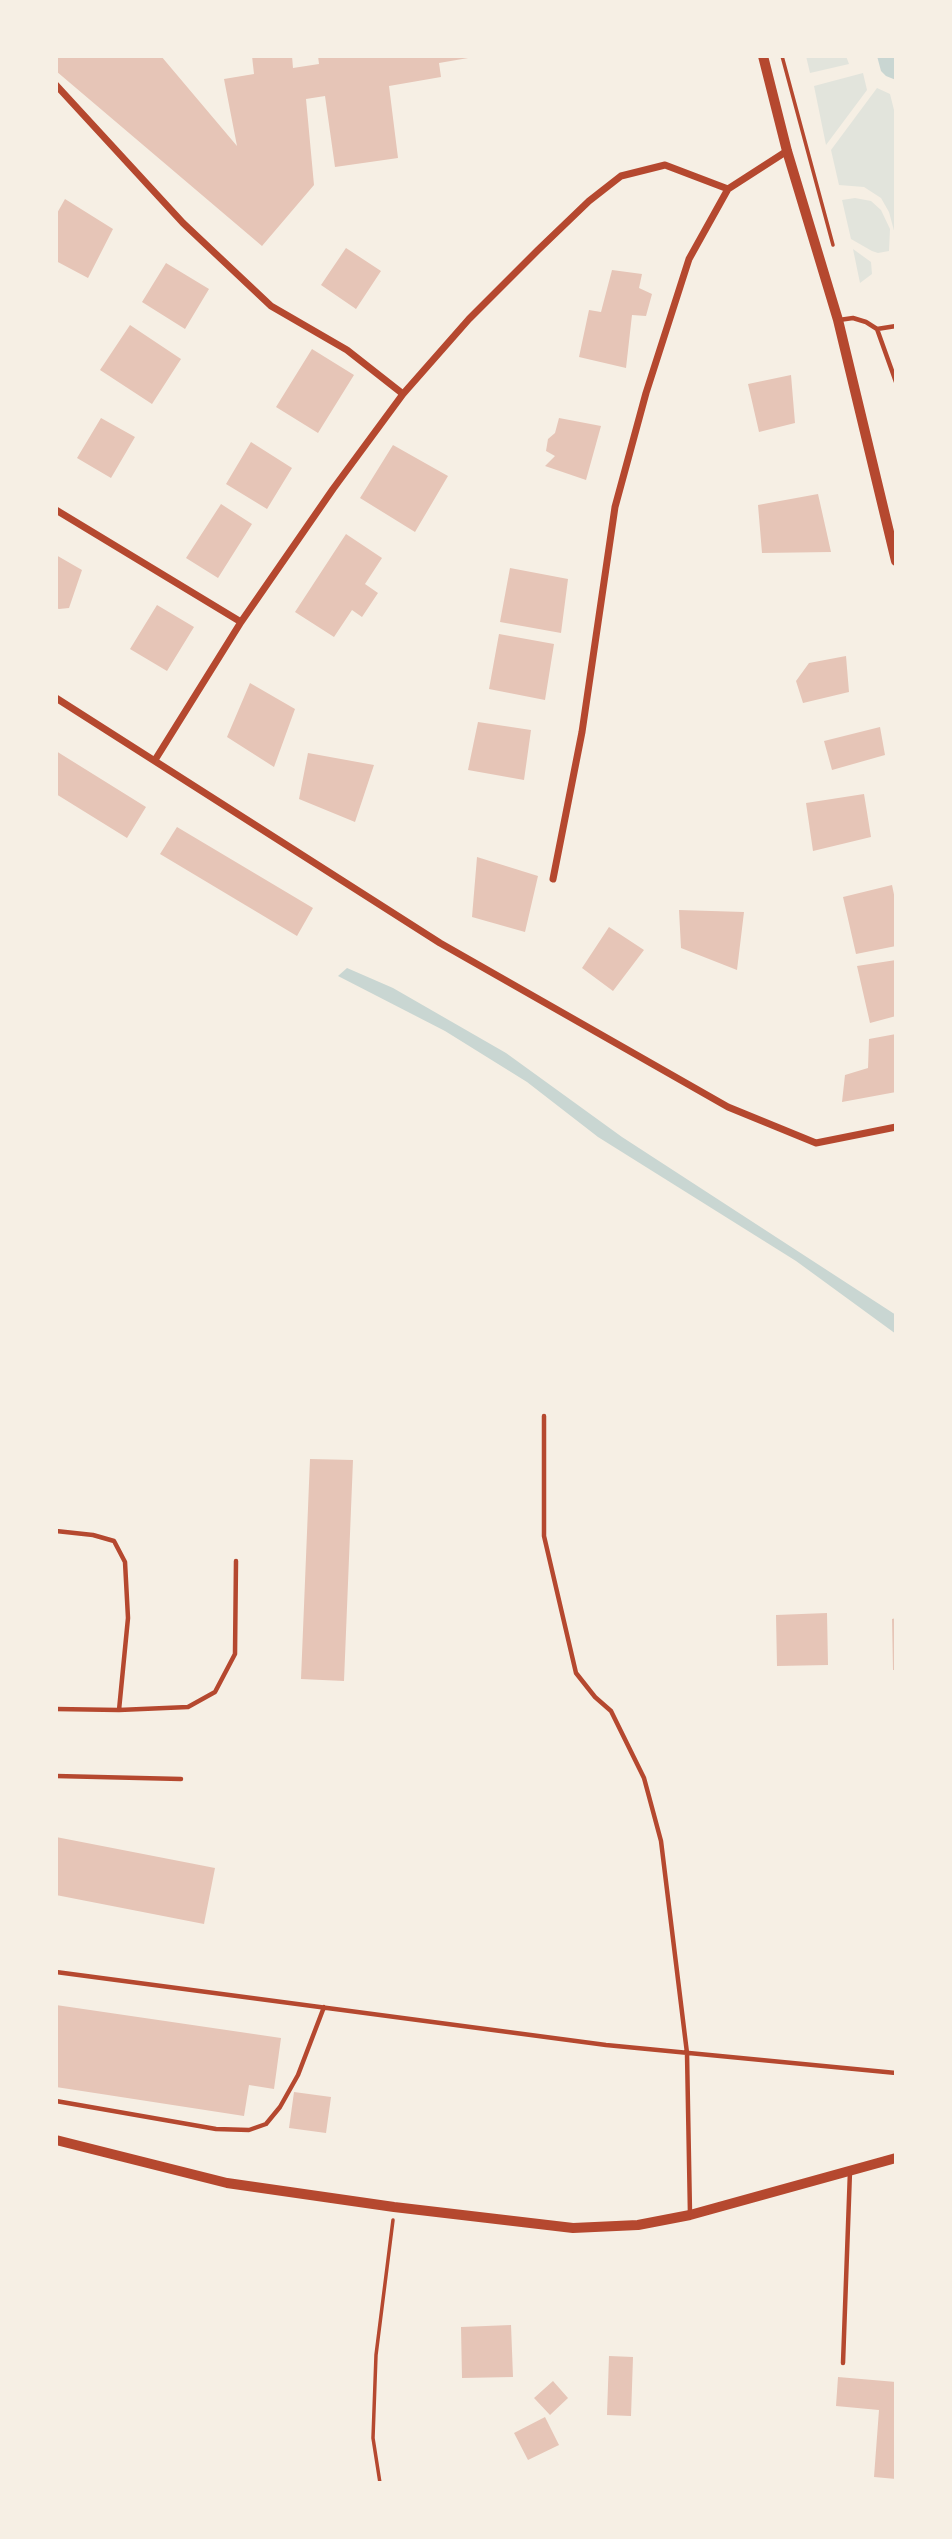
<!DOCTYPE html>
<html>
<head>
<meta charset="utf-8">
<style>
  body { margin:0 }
  #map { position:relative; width:952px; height:2539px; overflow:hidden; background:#f6efe4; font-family:Barlow,sans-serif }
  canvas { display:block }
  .frame { position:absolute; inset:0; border:58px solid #f6efe4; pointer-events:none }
</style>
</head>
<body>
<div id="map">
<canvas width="952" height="2539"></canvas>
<div class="frame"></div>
</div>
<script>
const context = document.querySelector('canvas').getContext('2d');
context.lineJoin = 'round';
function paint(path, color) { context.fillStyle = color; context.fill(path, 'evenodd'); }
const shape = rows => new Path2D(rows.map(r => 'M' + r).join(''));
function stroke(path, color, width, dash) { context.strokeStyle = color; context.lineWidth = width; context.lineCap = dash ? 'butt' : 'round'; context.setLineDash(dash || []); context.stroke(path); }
paint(shape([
  [806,56,846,56,849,64,810,73],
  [863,73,867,90,826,145,814,86],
  [877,88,890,94,896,118,896,238,889,212,881,198,864,187,839,185,831,150],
  [855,198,871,201,881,210,890,229,889,251,878,253,872,251,851,239,842,200],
  [853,249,871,262,872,274,860,283]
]), '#e2e4dc');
paint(shape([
  [877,56,896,56,896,80,886,76,881,71],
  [347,968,393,988,506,1053,622,1137,896,1315,896,1334,796,1261,598,1137,527,1082,445,1031,338,976]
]), '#c9d6d2');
paint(shape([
  [56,56,161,56,237,146,224,79,254,74,252,56,292,56,293,68,319,64,318,56,474,57,439,63,441,77,389,86,398,158,335,167,325,96,306,99,314,185,262,246,56,71],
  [65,199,113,229,88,278,56,261,56,215],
  [346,248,381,271,356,309,321,285],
  [166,263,209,289,185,329,142,302],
  [612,270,642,274,639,288,652,294,646,316,632,315,626,368,579,357,589,310,601,312],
  [130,325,181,359,152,404,100,370],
  [312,349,354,375,318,433,276,407],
  [791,375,795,423,759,432,748,384],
  [101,418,135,437,111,478,77,458],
  [559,418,601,426,586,480,545,466,555,456,546,451,548,439,555,433],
  [251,442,292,468,267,509,226,484],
  [393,445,448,476,415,532,360,498],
  [818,494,831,552,762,553,758,505],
  [221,504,252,524,218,578,186,558],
  [346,534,382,558,365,584,378,593,362,617,352,610,334,637,295,612],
  [56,555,82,570,69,608,59,609,56,608],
  [510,568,568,579,561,633,500,622],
  [157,605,194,627,167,671,130,649],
  [499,634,554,644,545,700,489,689],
  [846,656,849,692,803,703,796,681,809,663],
  [250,683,295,709,274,767,227,737],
  [478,722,531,730,524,780,468,770],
  [880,727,885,755,832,770,824,741],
  [56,751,146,807,127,838,56,794],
  [308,753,374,765,355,822,299,799],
  [864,794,871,837,813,851,806,803],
  [177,827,313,908,297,936,160,854],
  [477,857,538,876,525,932,472,917],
  [892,885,896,904,896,946,856,954,843,897],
  [679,910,744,912,737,970,681,948],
  [609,927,644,950,613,991,582,968],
  [896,960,896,1016,870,1023,857,966],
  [896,1034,896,1092,842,1102,845,1075,868,1068,869,1039],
  [310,1459,353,1460,344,1681,301,1679],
  [827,1613,828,1665,777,1666,776,1615],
  [896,1618,896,1670,893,1670,892,1619],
  [56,1837,215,1868,204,1924,56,1895],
  [56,2005,281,2038,274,2089,249,2085,244,2116,56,2087],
  [294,2092,331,2097,326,2133,289,2128],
  [511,2325,513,2377,462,2378,461,2327],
  [609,2356,633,2357,631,2416,607,2415],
  [838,2377,896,2382,896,2479,874,2477,879,2410,836,2406],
  [553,2381,568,2398,550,2415,534,2398],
  [545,2417,559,2445,528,2460,514,2433]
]), '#e6c5b7');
stroke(shape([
  [782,56,833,245],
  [380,2483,373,2438,376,2355,393,2220]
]), '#b5482f', 3.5);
stroke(shape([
  [839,320,853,318,866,322,877,329,896,382],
  [877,329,896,326],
  [544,1416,544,1536,576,1673,595,1697,611,1711,644,1778,661,1841,687,2053,690,2214],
  [56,1531,93,1535,114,1541,125,1562,128,1618,119,1710],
  [56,1709,119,1710,188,1707,215,1692,235,1654,236,1561],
  [56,1776,181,1779],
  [56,1972,606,2045,896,2073],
  [56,2101,216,2129,249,2130,266,2124,280,2107,298,2075,324,2007],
  [843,2363,850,2171]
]), '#b5482f', 4.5);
stroke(shape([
  [56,85,183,223,271,306,347,350,403,394,469,319,538,250,589,201,621,176,665,165,728,189],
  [56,510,241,622,333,489,403,394],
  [56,698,440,943,728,1107,816,1143,896,1127],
  [155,760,241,622],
  [553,879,582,732,615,507,646,393,689,259,728,189,787,151]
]), '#b5482f', 7);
stroke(shape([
  [763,56,787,151,838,320,896,561],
  [56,2140,227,2183,394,2207,573,2228,638,2225,690,2215,896,2158]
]), '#b5482f', 10);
</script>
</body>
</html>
